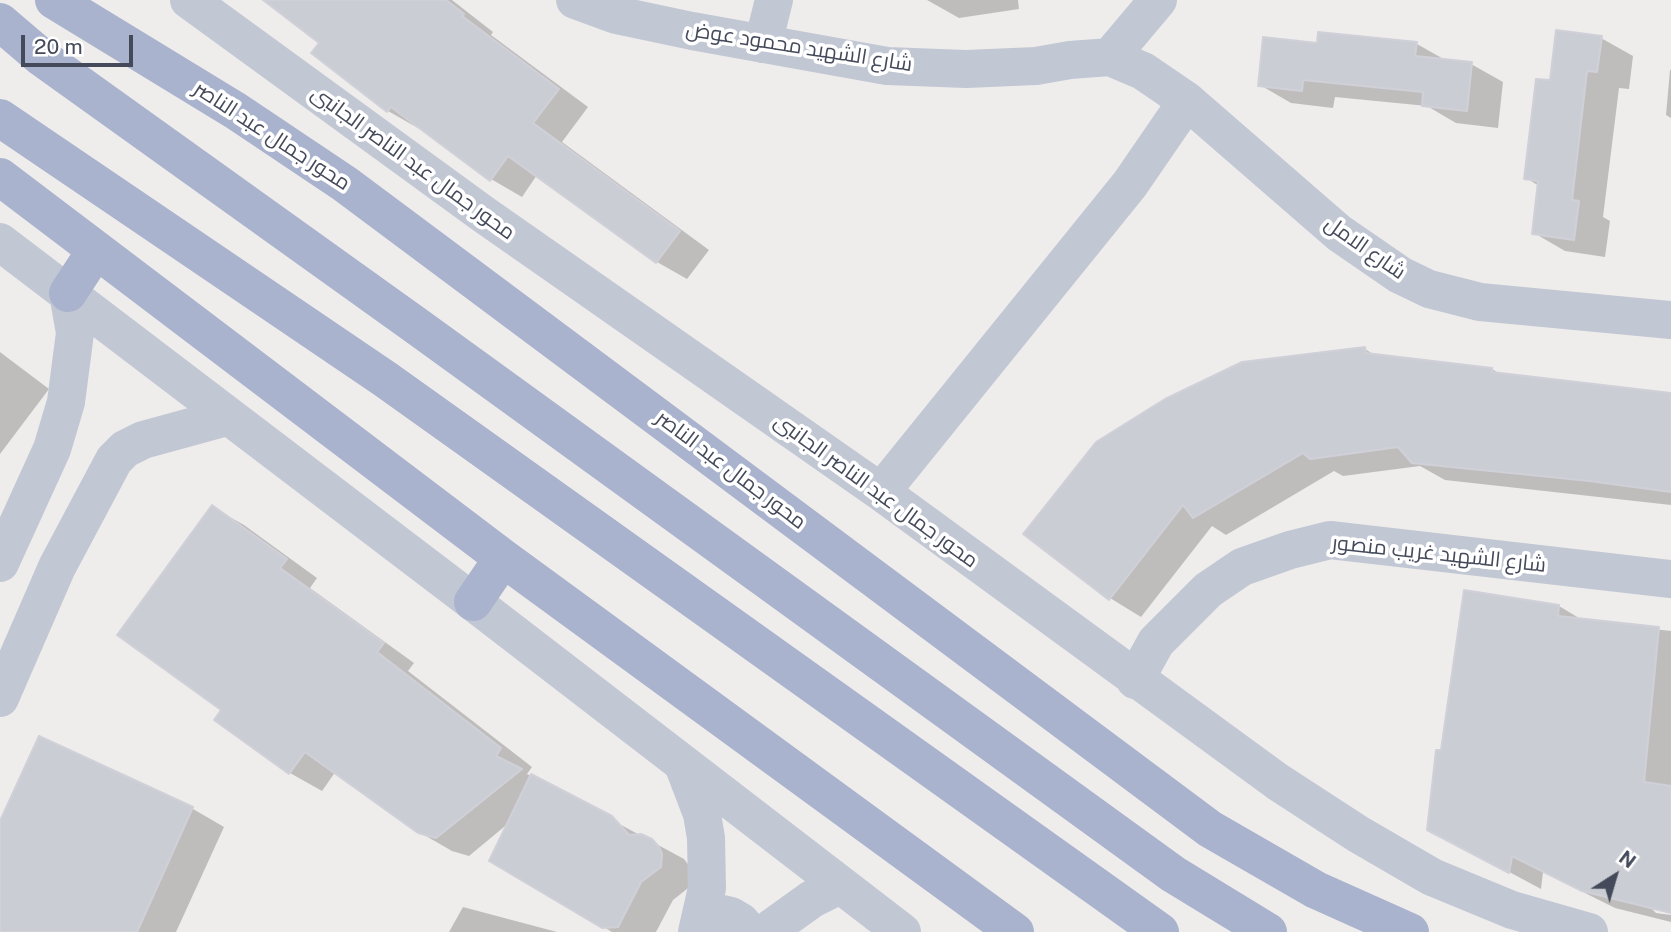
<!DOCTYPE html>
<html>
<head>
<meta charset="utf-8">
<style>
  body { margin:0 }
  #map { position:relative; width:1671px; height:932px; overflow:hidden; background:#efedec; font-family:"Public Sans",sans-serif }
  canvas { display:block }
  .north { position:absolute; left:1580px; top:841px; width:70px; height:70px; -webkit-text-stroke:5px #fff; paint-order:stroke; rotate:37deg; font-size:19px; font-weight:700; line-height:28px; text-align:center; color:#444a5a }
  .north::after { content:''; display:block; margin:auto; width:24px; height:32px; background:#444a5a; clip-path:polygon(50% 0,100% 100%,50% 72%,0 100%) }
  .scale { position:absolute; left:21px; top:35px; width:112px; height:32px; box-sizing:border-box; border:4px solid #444a5a; border-top:0; padding-left:9px; font-size:21px; line-height:24px; white-space:nowrap; color:#444a5a; -webkit-text-stroke:5px #fff; paint-order:stroke }
</style>
</head>
<body>
<div id="map">
<canvas width="1671" height="932"></canvas>
<div class="north">N</div>
<div class="scale">20 m</div>
</div>
<script>
const context = document.querySelector('canvas').getContext('2d');
context.lineJoin = 'round';
function paint(path, color) { context.fillStyle = color; context.fill(path, 'evenodd'); }
const shape = rows => new Path2D(rows.map(r => 'M' + r).join(''));
function stroke(path, color, width, dash) { context.strokeStyle = color; context.lineWidth = width; context.lineCap = dash ? 'butt' : 'round'; context.setLineDash(dash || []); context.stroke(path); }
function write(font, color, halo, rows, align = 'center') {
  context.font = font + ' "Public Sans",Cairo,sans-serif'; context.lineWidth = 7; context.setLineDash([]); context.textBaseline = 'middle'; context.strokeStyle = halo; context.fillStyle = color; for (const [text, x, y, turn = 0] of rows) {
    context.save(); context.translate(x, y); context.rotate((+turn || 0) * Math.PI / 180); context.textAlign = isNaN(turn) ? turn : align; if (halo) context.strokeText(text, 0, 0); context.fillText(text, 0, 0); context.restore();
  }
}
paint(shape([
  [266,0,452,0,493,32,491,35,588,107,562,142,709,250,687,279,657,262,537,175,522,197,491,179,420,126,418,128,388,111,322,42],
  [927,0,1018,0,1019,9,959,18],
  [1601,38,1633,56,1629,89,1619,88,1603,217,1610,221,1605,257,1565,251,1534,233,1539,186,1526,178,1552,82],
  [1417,44,1447,61,1471,64,1503,82,1498,128,1456,123,1427,106,1335,97,1333,108,1291,103,1260,85,1318,45],
  [1670,70,1671,70,1671,118,1666,115],
  [1365,349,1376,356,1492,369,1502,375,1671,395,1671,505,1445,480,1420,466,1343,476,1334,471,1226,535,1212,526,1141,617,1110,598,1026,534],
  [0,352,49,389,0,454],
  [212,507,244,525,317,578,310,588,414,663,408,671,532,767,527,774,684,859,690,867,692,885,673,900,656,932,612,932,492,861,510,822,469,856,452,851,419,832,336,771,322,791,290,773,216,719,223,710],
  [1559,606,1584,621,1671,631,1671,912,1652,909,1656,913,1671,915,1671,922,1615,908,1543,872,1541,889,1429,829,1442,752],
  [39,738,193,809,224,827,176,932,0,932,0,843],
  [463,907,557,932,449,932]
]), '#0003');
const building = shape([
  [263,0,446,0,464,14,462,16,559,89,533,123,680,231,656,263,508,156,490,181,391,107,387,112,311,53,319,43,263,0],
  [1556,30,1602,36,1597,72,1587,71,1572,200,1579,201,1574,240,1532,234,1538,181,1524,179,1536,79,1550,80,1556,30],
  [1318,32,1417,42,1415,56,1472,62,1467,111,1422,106,1423,92,1303,80,1302,91,1258,86,1263,37,1317,43,1318,32],
  [1365,347,1366,353,1492,368,1492,372,1671,393,1671,492,1590,481,1412,463,1398,447,1310,459,1303,453,1193,518,1183,505,1109,600,1023,534,1096,442,1165,399,1242,362,1365,347],
  [212,505,287,559,280,568,384,643,377,652,501,748,496,756,522,769,436,838,418,833,305,752,289,774,214,720,221,710,117,635,212,505],
  [1464,590,1559,605,1558,616,1659,627,1644,782,1671,786,1671,913,1582,891,1512,856,1509,873,1427,830,1436,750,1441,750,1464,590],
  [39,736,193,807,137,932,0,932,0,821,39,736],
  [531,774,612,816,629,835,641,834,652,839,659,847,662,854,661,867,641,882,618,927,602,928,489,861,531,774]
]);
paint(building, '#cbcdd4');
stroke(building, '#d0d0d8', 2);
stroke(shape([
  [189,0,483,214,881,492,1278,782,1358,834,1432,877,1512,910,1589,932],
  [575,0,616,15,692,31,887,66,966,69,1036,66,1070,60,1110,57,1143,71,1187,101,1339,233,1400,275,1429,289,1480,302,1671,320],
  [763,44,774,0],
  [1110,57,1158,0],
  [0,242,473,602,902,932],
  [881,492,1130,184,1187,101],
  [0,563,52,449,66,402,75,333,68,293],
  [1135,680,1156,642,1208,590,1242,567,1290,550,1330,540,1671,579],
  [0,698,57,567,114,460,125,449,143,440,227,417],
  [684,767,702,814,706,838,707,888,697,932],
  [703,913,714,912,731,916,741,922,749,932],
  [766,932,812,899,840,885]
]), '#c2c7d4', 38);
stroke(shape([
  [54,0,236,111,345,184,1210,829,1316,890,1410,932],
  [0,22,41,57,418,327,1173,874,1268,932],
  [0,118,385,379,1160,932],
  [0,177,503,558,1015,932],
  [68,293,96,250],
  [473,602,503,558]
]), '#aab3cd', 38);
write('21px', '#444a5a', '#fff', [
  ["شارع الشهيد محمود عوض",799,47,9],
  ["محور جمال عبد الناصر",272,136,33],
  ["محور جمال عبد الناصر الجانبى",413,163,36],
  ["شارع الامل",1365,248,35],
  ["محور جمال عبد الناصر",731,470,37],
  ["محور جمال عبد الناصر الجانبى",876,491,36],
  ["شارع الشهيد غريب منصور",1439,554,6]
]);
</script>
</body>
</html>
